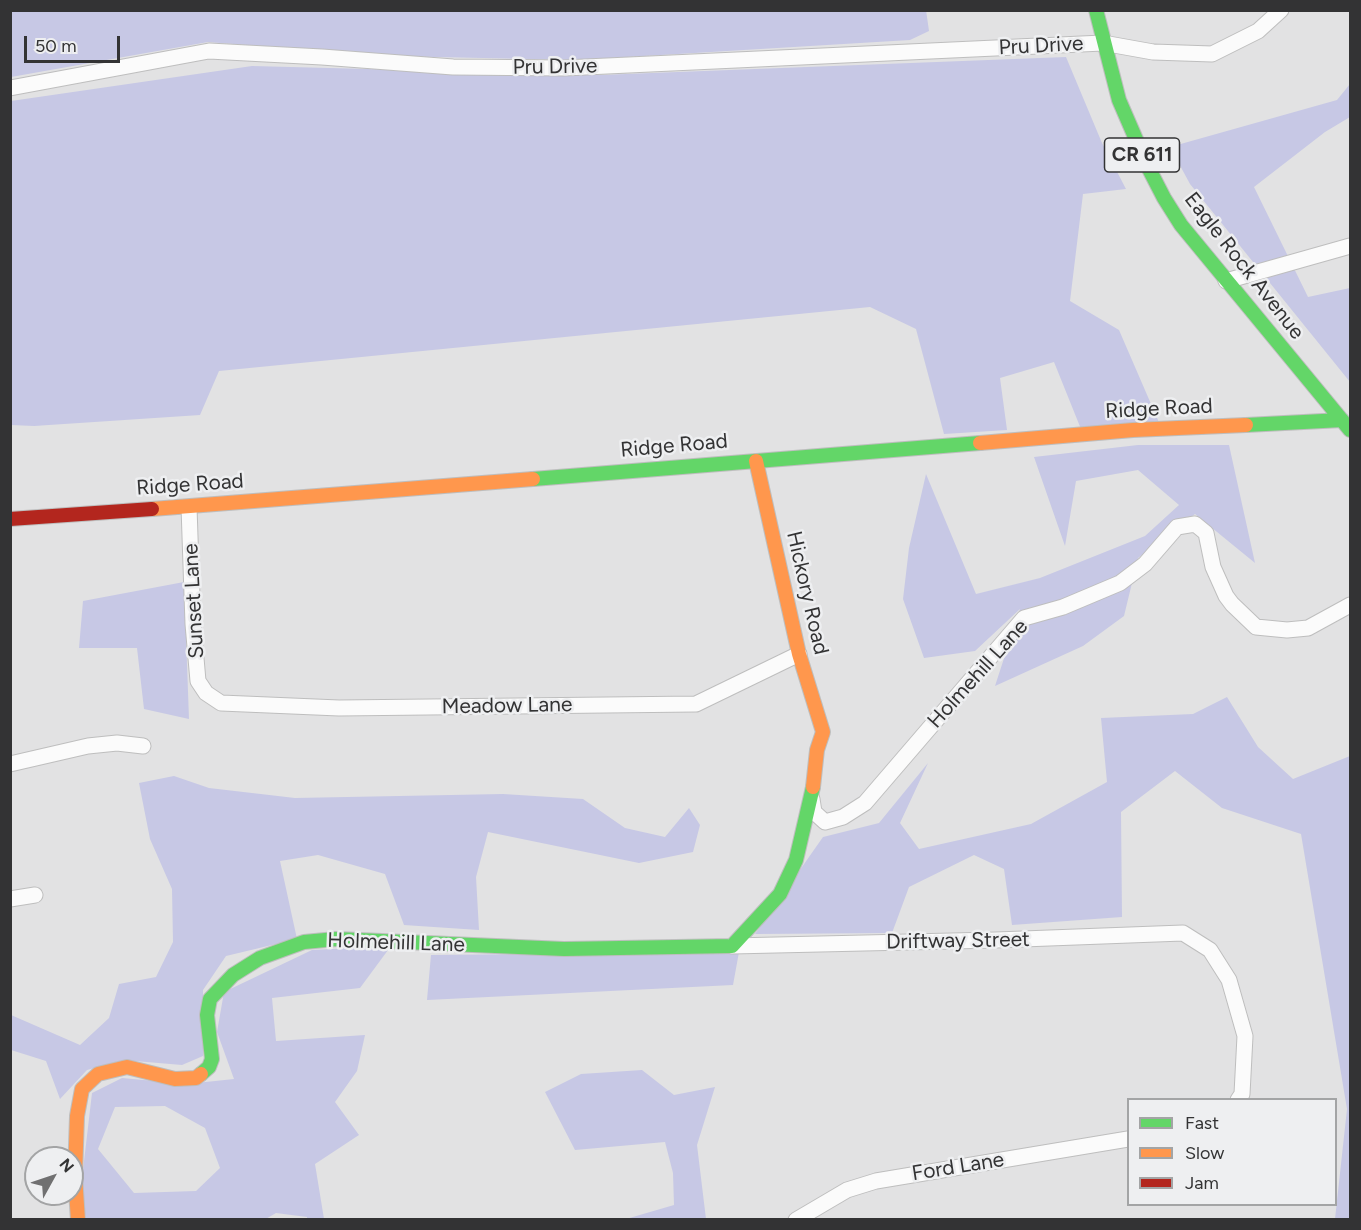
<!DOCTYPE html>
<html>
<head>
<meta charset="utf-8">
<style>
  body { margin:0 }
  #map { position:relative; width:1361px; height:1230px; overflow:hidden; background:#e2e2e3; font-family:Figtree,sans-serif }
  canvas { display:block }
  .frame { position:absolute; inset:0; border:12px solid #333334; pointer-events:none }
  .legend { position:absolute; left:1127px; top:1098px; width:210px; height:108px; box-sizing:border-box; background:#eeeff1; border:2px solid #a3a4a5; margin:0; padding:8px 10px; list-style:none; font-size:18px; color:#333334 }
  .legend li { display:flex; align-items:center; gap:12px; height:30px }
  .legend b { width:30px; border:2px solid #a3a4a5 }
  .north { position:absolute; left:24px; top:1146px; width:60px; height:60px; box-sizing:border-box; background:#eeeff1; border:2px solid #a3a4a5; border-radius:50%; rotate:50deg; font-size:16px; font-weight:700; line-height:24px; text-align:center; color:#333334 }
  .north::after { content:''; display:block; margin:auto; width:21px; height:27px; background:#707071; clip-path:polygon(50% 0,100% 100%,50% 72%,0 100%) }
  .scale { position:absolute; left:24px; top:36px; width:96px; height:27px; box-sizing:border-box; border:3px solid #333334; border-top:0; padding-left:8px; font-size:18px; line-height:21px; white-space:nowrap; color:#333334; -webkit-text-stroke:4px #eeeff1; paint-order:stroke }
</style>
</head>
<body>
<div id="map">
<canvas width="1361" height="1230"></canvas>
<div class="frame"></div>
<ul class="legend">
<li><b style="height:8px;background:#63d668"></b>Fast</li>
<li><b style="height:8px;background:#ff974d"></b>Slow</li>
<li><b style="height:8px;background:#b3261e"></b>Jam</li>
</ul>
<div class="north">N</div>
<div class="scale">50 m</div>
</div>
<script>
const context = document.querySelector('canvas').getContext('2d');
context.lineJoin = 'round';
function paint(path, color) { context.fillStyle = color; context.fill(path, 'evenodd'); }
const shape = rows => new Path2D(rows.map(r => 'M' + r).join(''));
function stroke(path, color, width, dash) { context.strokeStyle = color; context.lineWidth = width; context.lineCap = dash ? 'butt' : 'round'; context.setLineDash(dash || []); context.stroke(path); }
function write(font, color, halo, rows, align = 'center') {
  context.font = font + ' Figtree,sans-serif'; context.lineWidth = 5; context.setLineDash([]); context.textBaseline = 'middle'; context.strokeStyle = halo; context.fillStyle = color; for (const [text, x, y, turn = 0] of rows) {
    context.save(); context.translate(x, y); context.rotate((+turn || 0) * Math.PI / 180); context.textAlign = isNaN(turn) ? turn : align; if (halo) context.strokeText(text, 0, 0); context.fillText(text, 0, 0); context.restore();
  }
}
paint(shape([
  [926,10,929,31,910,40,578,60,387,56,208,42,11,77,11,11],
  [1066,57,1102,143,1126,189,1083,194,1070,301,1119,330,1164,434,1085,439,1054,362,1000,378,1007,430,944,434,916,329,870,307,219,371,200,415,34,426,11,425,11,101,252,66,600,75],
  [1350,84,1350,117,1325,132,1254,187,1308,297,1350,288,1350,382,1190,184,1170,147,1337,100],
  [1138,445,1229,445,1255,563,1195,514,1138,558,1124,616,1083,646,995,686,1020,609,975,651,924,658,903,599,909,548,926,474,976,594,1040,578,1145,536,1179,505,1138,470,1076,481,1065,546,1034,457],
  [184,582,189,719,144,709,137,648,79,648,83,601],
  [1227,697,1258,747,1293,779,1350,756,1350,1219,1335,1219,1347,1109,1301,834,1222,808,1175,771,1121,812,1122,917,1012,925,1004,869,974,855,909,887,892,933,755,934,823,837,879,823,928,763,900,823,919,849,1031,824,1107,782,1101,718,1193,714],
  [174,776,209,788,295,798,503,794,583,799,625,828,665,837,689,808,700,825,693,852,639,863,488,832,476,877,479,930,404,925,385,874,318,855,280,861,297,939,226,956,203,990,203,1056,182,1065,123,1060,87,1070,60,1099,46,1061,11,1050,11,1015,80,1045,109,1018,119,984,156,977,173,942,172,889,150,839,139,783],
  [391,946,360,988,272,998,276,1041,365,1035,357,1071,335,1102,359,1135,315,1164,324,1219,307,1219,307,1217,276,1213,264,1220,86,1220,81,1187,92,1093,122,1078,187,1084,234,1079,217,1032,224,992,312,950],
  [165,1106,205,1128,220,1168,196,1191,134,1193,98,1149,115,1107],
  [739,952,733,985,427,1000,431,955],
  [642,1070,674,1095,715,1087,697,1145,706,1219,626,1219,674,1205,673,1173,665,1142,575,1150,545,1092,581,1074]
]), '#c7c8e5');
const street = shape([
  [10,88,209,51,322,57,453,67,564,68,1103,43,1153,52,1212,54,1258,31,1281,10],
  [1226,281,1350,246],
  [189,507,193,624,198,681,206,693,221,703,339,708,696,704,799,654],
  [10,764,88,746,117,743,143,746],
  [812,799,814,812,825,822,843,817,865,803,1024,618,1063,607,1120,583,1145,564,1177,527,1195,524,1206,533,1213,567,1226,596,1232,604,1256,627,1287,630,1308,628,1350,605],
  [10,899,35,895],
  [732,946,996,940,1183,933,1210,950,1229,980,1245,1036,1242,1094,1238,1100],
  [796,1220,847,1190,876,1181,1128,1139]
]);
const fast = shape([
  [1096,10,1119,100,1148,167,1164,198,1181,225,1350,430],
  [1246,425,1342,420],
  [533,479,980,443],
  [201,1074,209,1067,212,1059,207,1015,210,999,233,975,260,958,304,942,336,939,564,949,732,946,780,894,796,860,813,787]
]);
const slow = shape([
  [980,443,1133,430,1246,425],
  [756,461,799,654,823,732,817,750,813,787],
  [152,509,533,479],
  [78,1220,75,1176,77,1116,82,1089,98,1074,127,1067,175,1079,196,1078,201,1074]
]);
const jam = shape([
  [10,519,152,509]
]);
stroke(street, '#bebebe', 17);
stroke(fast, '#bebebe', 16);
stroke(slow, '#bebebe', 16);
stroke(jam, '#bebebe', 16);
stroke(street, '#fbfbfb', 15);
stroke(fast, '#63d668', 14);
stroke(slow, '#ff974d', 14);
stroke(jam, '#b3261e', 14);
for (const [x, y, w] of [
  [1142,155,75]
]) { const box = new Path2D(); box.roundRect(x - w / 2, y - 17, w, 34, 4.5); context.fillStyle = '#eeeff1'; context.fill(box); stroke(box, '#333334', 1.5); }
write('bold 20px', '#333334', null, [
  ["CR 611",1142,155]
]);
write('21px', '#333334', '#eeeff1', [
  ["Pru Drive",1041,46,-3],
  ["Pru Drive",555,67,-1],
  ["Eagle Rock Avenue",1244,266,52],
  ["Ridge Road",1159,409,-3],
  ["Ridge Road",674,446,-5],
  ["Ridge Road",190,485,-4],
  ["Hickory Road",807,593,77],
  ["Sunset Lane",194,601,-93],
  ["Holmehill Lane",978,674,-48],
  ["Meadow Lane",507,706,-1],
  ["Driftway Street",958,941,-1],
  ["Holmehill Lane",396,943,2],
  ["Ford Lane",958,1167,-9]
]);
</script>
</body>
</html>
